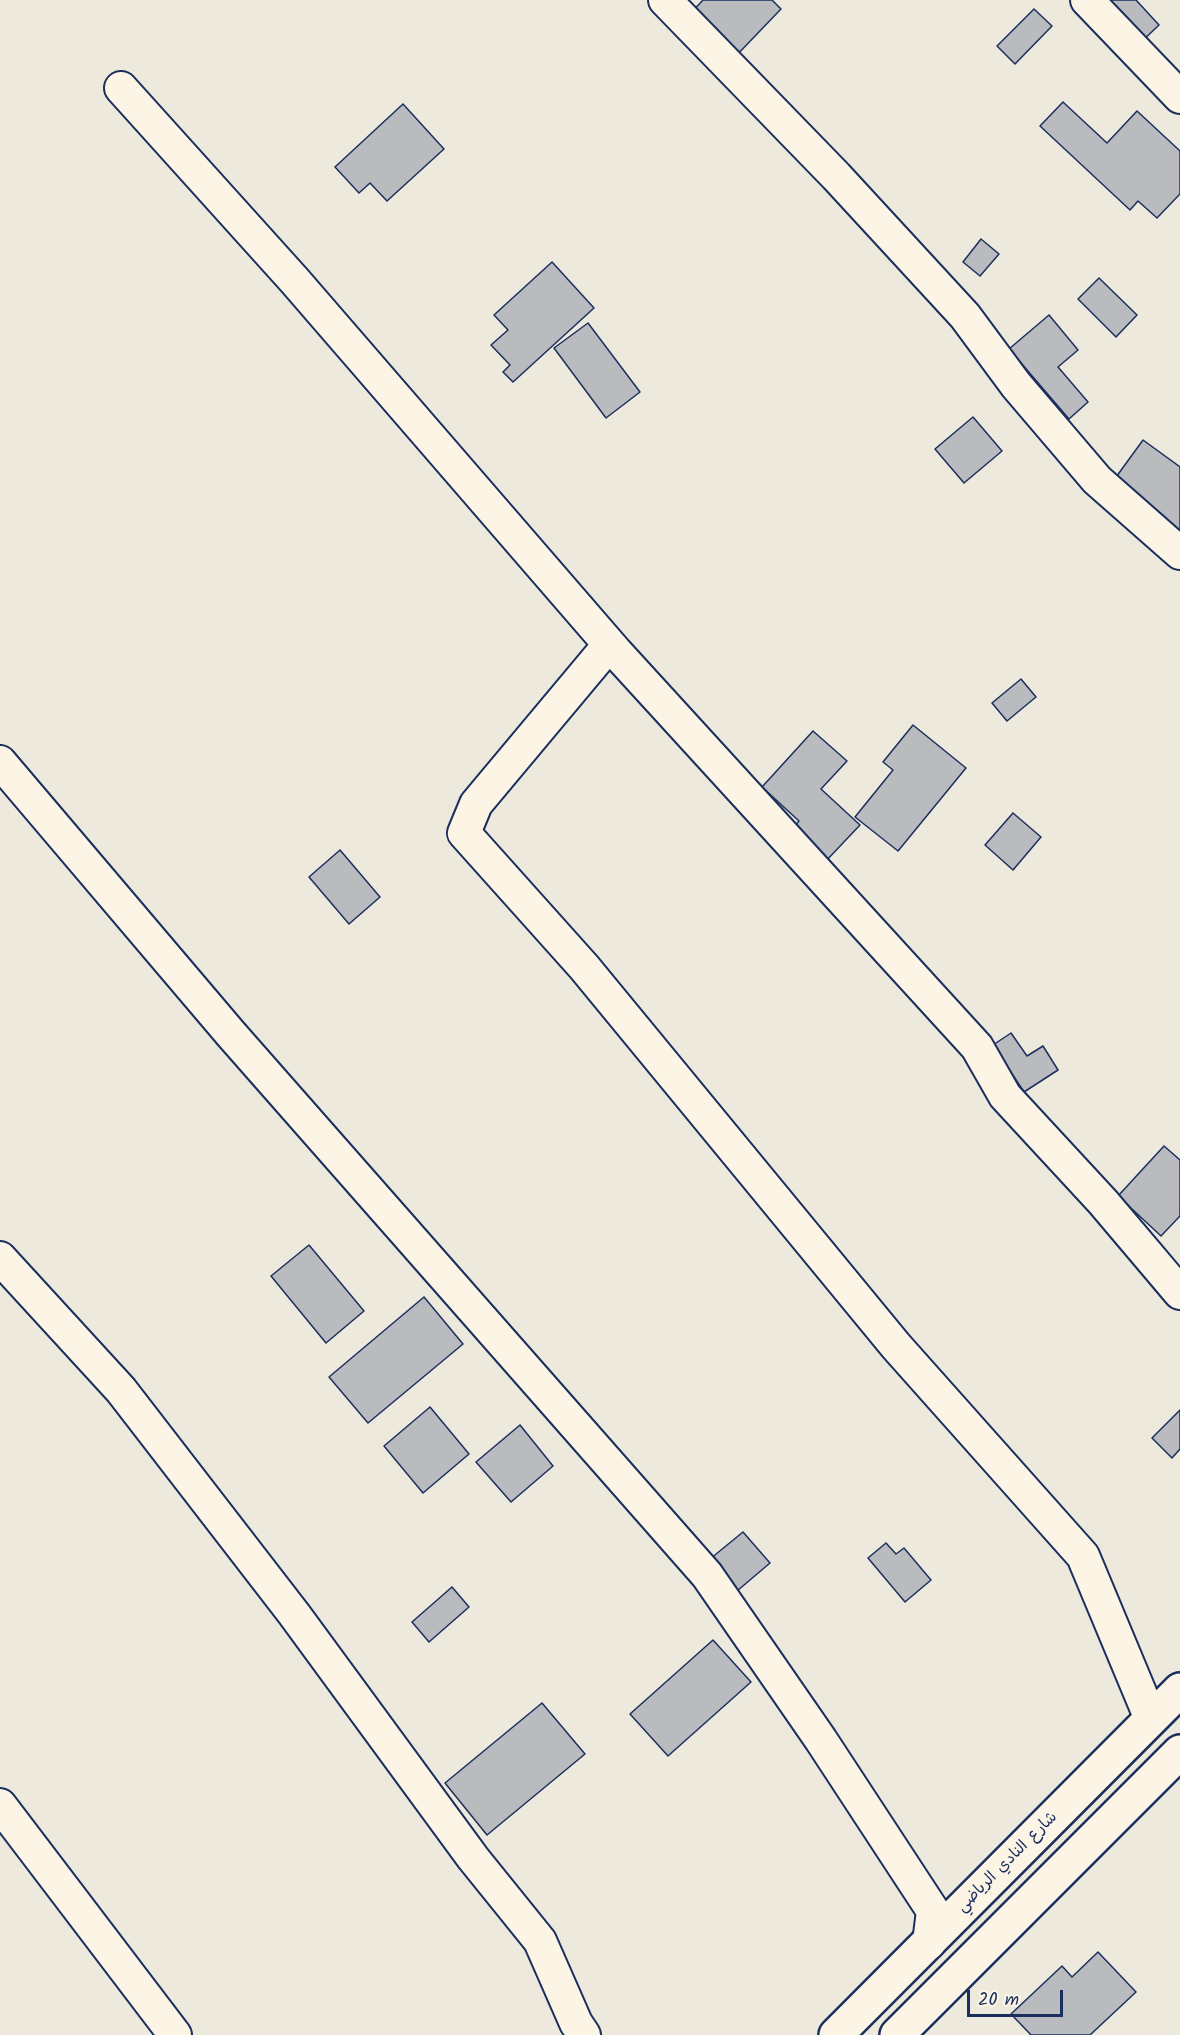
<!DOCTYPE html>
<html>
<head>
<meta charset="utf-8">
<style>
  body { margin:0 }
  #map { position:relative; width:1180px; height:2035px; overflow:hidden; background:#eee9dd; font-family:Kalam,sans-serif }
  canvas { display:block }
  .scale { position:absolute; left:967px; top:1990px; width:96px; height:27px; box-sizing:border-box; border:3px solid #1b2f5e; border-top:0; padding-left:8px; font-size:18px; line-height:21px; white-space:nowrap; color:#1b2f5e; -webkit-text-stroke:4px #fcf5e5; paint-order:stroke }
</style>
</head>
<body>
<div id="map">
<canvas width="1180" height="2035"></canvas>
<div class="scale">20 m</div>
</div>
<script>
const context = document.querySelector('canvas').getContext('2d');
context.lineJoin = 'round';
function paint(path, color) { context.fillStyle = color; context.fill(path, 'evenodd'); }
const shape = rows => new Path2D(rows.map(r => 'M' + r).join(''));
function stroke(path, color, width, dash) { context.strokeStyle = color; context.lineWidth = width; context.lineCap = dash ? 'butt' : 'round'; context.setLineDash(dash || []); context.stroke(path); }
function write(font, color, halo, rows, align = 'center') {
  context.font = font + ' Kalam,"Playpen Sans Arabic",sans-serif'; context.lineWidth = 4.5; context.setLineDash([]); context.textBaseline = 'middle'; context.strokeStyle = halo; context.fillStyle = color; for (const [text, x, y, turn = 0] of rows) {
    context.save(); context.translate(x, y); context.rotate((+turn || 0) * Math.PI / 180); context.textAlign = isNaN(turn) ? turn : align; if (halo) context.strokeText(text, 0, 0); context.fillText(text, 0, 0); context.restore();
  }
}
const building = shape([
  [703,0,772,0,781,9,733,59,688,16,703,0],
  [1097,0,1136,0,1159,25,1138,45,1097,0],
  [1034,9,1052,26,1015,64,997,46,1034,9],
  [1063,102,1107,143,1137,111,1180,151,1180,194,1157,218,1138,201,1130,210,1040,126,1063,102],
  [403,104,444,149,387,201,370,183,359,193,335,167,403,104],
  [981,239,999,254,980,276,963,262,981,239],
  [552,262,594,308,513,382,503,372,510,365,491,345,508,330,494,315,552,262],
  [1099,278,1137,315,1116,337,1078,299,1099,278],
  [1049,315,1078,350,1058,367,1088,402,1069,419,1009,349,1049,315],
  [588,323,640,392,606,418,554,348,588,323],
  [973,417,1002,451,964,483,935,449,973,417],
  [1143,440,1180,467,1180,535,1111,484,1143,440],
  [1021,679,1036,697,1007,721,992,703,1021,679],
  [913,725,966,768,898,851,855,817,893,770,883,762,913,725],
  [813,731,847,761,821,789,860,825,825,862,791,830,799,821,762,787,813,731],
  [1013,813,1041,837,1013,870,985,845,1013,813],
  [340,850,380,897,349,924,309,877,340,850],
  [1011,1033,1027,1056,1043,1046,1058,1070,1024,1092,993,1045,1011,1033],
  [1164,1146,1180,1160,1180,1216,1161,1236,1118,1196,1164,1146],
  [309,1245,364,1311,326,1343,271,1276,309,1245],
  [424,1297,463,1344,368,1423,329,1377,424,1297],
  [430,1407,469,1454,423,1493,384,1446,430,1407],
  [1180,1410,1180,1449,1172,1458,1152,1438,1180,1410],
  [520,1425,553,1466,511,1502,476,1462,520,1425],
  [743,1532,770,1563,737,1591,710,1559,743,1532],
  [886,1543,896,1554,904,1548,931,1580,905,1602,868,1558,886,1543],
  [452,1587,469,1607,429,1642,412,1622,452,1587],
  [713,1640,751,1682,668,1756,630,1714,713,1640],
  [542,1703,585,1754,487,1835,445,1783,542,1703],
  [1098,1952,1136,1992,1090,2035,1031,2035,1011,2014,1062,1966,1072,1977,1098,1952]
]);
paint(building, '#babbbe');
stroke(building, '#1b2f5e', 1.5);
const street = shape([
  [665,0,836,176,965,316,1016,385,1097,480,1180,553],
  [1087,0,1180,97],
  [121,88,295,281,616,652,977,1047,1005,1096,1103,1202,1180,1293],
  [609,645,476,804,464,833,584,967,896,1346,1083,1556,1151,1719],
  [0,762,231,1034,707,1575,821,1740,933,1911,929,1943],
  [0,1258,121,1390,294,1614,473,1858,540,1941,576,2023,584,2035],
  [0,1805,175,2035]
]);
const secondary = shape([
  [836,2035,1180,1690],
  [897,2035,1180,1752]
]);
stroke(street, '#1b2f5e', 36);
stroke(secondary, '#1b2f5e', 38);
stroke(street, '#fcf5e5', 32);
stroke(secondary, '#fcf5e5', 33);
write('16px', '#1b2f5e', '#fcf5e5', [
  ["شارع النادي الرياضي",1008,1863,-45]
]);
</script>
</body>
</html>
